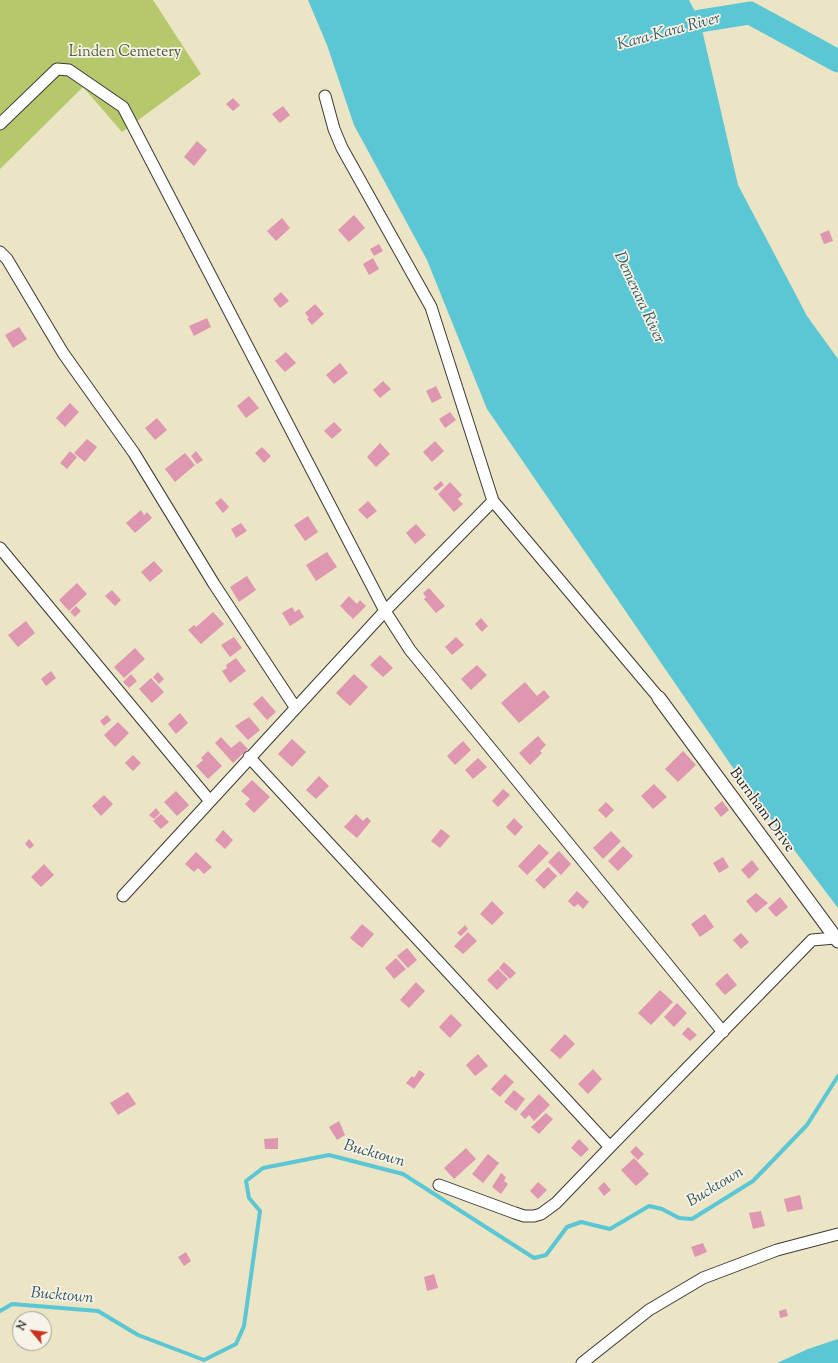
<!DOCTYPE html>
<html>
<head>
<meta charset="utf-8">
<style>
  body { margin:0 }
  #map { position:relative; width:838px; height:1363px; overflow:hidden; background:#ebe4c5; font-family:"Sorts Mill Goudy",serif }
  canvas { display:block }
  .north { position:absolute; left:12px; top:1311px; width:40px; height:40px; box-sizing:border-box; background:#f7f3e8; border:1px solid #9f9d96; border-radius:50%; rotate:299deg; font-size:11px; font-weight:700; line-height:16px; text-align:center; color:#1c1c1c }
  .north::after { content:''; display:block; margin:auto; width:14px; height:18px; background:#c8321e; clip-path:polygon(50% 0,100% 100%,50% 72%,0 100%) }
</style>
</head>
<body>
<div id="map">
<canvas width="838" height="1363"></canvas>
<div class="north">N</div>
</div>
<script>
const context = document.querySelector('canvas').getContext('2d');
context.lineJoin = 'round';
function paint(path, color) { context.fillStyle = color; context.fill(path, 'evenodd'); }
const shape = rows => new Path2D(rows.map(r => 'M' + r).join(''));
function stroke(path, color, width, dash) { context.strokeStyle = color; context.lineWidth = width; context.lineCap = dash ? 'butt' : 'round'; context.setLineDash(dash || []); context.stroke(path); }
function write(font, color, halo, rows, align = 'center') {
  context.font = font + ' "Sorts Mill Goudy",serif'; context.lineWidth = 3.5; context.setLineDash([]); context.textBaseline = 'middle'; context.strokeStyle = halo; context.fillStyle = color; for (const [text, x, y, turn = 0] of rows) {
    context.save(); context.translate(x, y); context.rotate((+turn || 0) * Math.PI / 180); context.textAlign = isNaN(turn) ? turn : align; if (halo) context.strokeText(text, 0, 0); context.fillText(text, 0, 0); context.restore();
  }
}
paint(shape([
  [0,0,153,0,201,74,122,132,83,87,0,169]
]), '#b5c86c');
paint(shape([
  [308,0,689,0,700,21,738,185,807,316,838,359,838,908,742,781,487,409,427,260,354,125,327,45],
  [838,1339,838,1363,777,1363,808,1349]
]), '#5bc6d4');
stroke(shape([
  [0,1311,12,1304,98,1311,138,1335,204,1360,236,1344,244,1326,260,1211,249,1198,246,1181,263,1168,329,1155,403,1174,534,1258,546,1255,567,1227,581,1222,610,1229,649,1206,662,1209,679,1218,692,1219,753,1181,807,1125,838,1076]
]), '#5bc6d4', 4);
stroke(shape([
  [670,31,700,21,750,13,838,61]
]), '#5bc6d4', 23);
paint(shape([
  [233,98,240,105,233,111,226,104],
  [283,106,290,115,280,123,272,114],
  [197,141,207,150,194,166,184,157],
  [354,215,365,228,349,242,338,230],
  [282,218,290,228,276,241,267,231],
  [829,230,833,241,824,244,820,234],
  [379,244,383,251,374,256,370,249],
  [373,258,379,269,369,275,363,264],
  [281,292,289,301,280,308,273,299],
  [315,304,324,314,312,325,307,319,309,318,305,313],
  [207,318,211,327,194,336,189,326],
  [19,327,27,339,13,348,5,335],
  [286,352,296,363,285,372,275,361],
  [340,363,348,373,334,384,326,375],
  [383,381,391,389,380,398,373,390],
  [436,386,442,398,432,403,426,391],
  [249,396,259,408,246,418,237,406],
  [70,403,79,412,65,427,56,418],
  [450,412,456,420,445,428,439,419],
  [157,418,167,430,155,440,145,428],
  [334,422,342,430,332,439,324,431],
  [87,439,97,447,85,462,74,453],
  [435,441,444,451,432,462,423,452],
  [380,443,390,454,376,467,367,457],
  [262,447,271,456,264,463,255,453],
  [70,451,77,457,67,469,60,463],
  [196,451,203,460,197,464,191,456],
  [185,453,195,465,175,482,165,469],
  [441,481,444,485,436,491,433,488],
  [450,482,462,495,458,499,463,504,454,512,438,494],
  [221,498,229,507,223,513,215,503],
  [368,501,377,511,367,519,358,510],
  [141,510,144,515,147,512,152,518,135,533,126,523],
  [308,516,318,532,305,541,294,525],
  [241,523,247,531,236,538,231,529],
  [416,524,426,535,415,544,406,533],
  [327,552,337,567,316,581,306,565],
  [154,561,163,571,150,582,141,572],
  [247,576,256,590,239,602,230,587],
  [77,583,87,594,69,611,59,600],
  [429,588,445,606,436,613,424,599,426,597,423,593],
  [112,590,121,600,115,606,105,596],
  [349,596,357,604,360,600,366,606,353,619,340,606],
  [76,606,81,611,75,617,70,612],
  [292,607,295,612,299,609,304,617,290,626,282,613],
  [213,612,224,624,201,644,188,630,194,625,196,627],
  [481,618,488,626,482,632,475,624],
  [26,621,35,633,18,647,8,635],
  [234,637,242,648,230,657,221,645],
  [456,637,464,645,452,655,445,647],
  [135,648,145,659,124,678,114,667],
  [380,655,393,668,383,677,370,665],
  [236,658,246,671,230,683,222,671,227,668,226,665],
  [477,665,487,675,471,690,461,679],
  [51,671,56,678,46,686,41,679],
  [158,672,164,679,159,684,153,677],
  [131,674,137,681,129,688,123,682],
  [354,674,368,687,350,706,336,693],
  [151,678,164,692,152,703,139,689],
  [525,682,543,703,519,723,501,703],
  [544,690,550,697,543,703,537,696],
  [262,696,276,712,267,720,253,704],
  [180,713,188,723,176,734,168,724],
  [107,715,111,720,104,726,100,721],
  [249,717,260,730,248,740,235,726],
  [118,722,129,733,115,747,104,735],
  [538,736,546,745,540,751,542,753,530,765,519,753],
  [221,737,231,748,240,741,248,749,233,763,225,754,230,749,225,754,215,743],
  [292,739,306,752,292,767,278,754],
  [463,741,471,750,455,765,447,756],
  [208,751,222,766,208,779,196,766,203,760,201,758],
  [683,751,696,765,678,782,665,769],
  [133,755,141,763,133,771,125,763],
  [478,758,487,767,473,779,465,770],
  [319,776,329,786,316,799,306,790],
  [252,780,270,797,254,813,245,804,250,799,241,791],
  [654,784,667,797,653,809,641,796],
  [503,789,510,795,498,807,492,801],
  [176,791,189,805,177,816,164,802],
  [104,795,113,804,101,816,92,806],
  [722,801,729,810,721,817,714,808],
  [606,802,614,810,606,818,598,810],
  [156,808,160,813,154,819,149,815],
  [161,814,169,822,161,829,153,821],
  [356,814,363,821,367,817,371,821,357,838,344,827],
  [514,818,523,827,515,836,506,827],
  [441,829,450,836,440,848,431,841],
  [223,830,233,840,225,849,215,840],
  [611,831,621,841,603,859,593,848],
  [29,839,34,845,30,849,25,844],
  [539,844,549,853,527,875,518,866],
  [623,846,633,856,618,871,608,861],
  [559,851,571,864,561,875,548,862],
  [196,852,212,867,204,874,198,868,194,872,185,864],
  [723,857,729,867,719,873,713,863],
  [752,860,759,869,749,879,741,870],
  [44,864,54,875,41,887,31,877],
  [548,867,557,876,544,889,535,880],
  [577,891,589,902,583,909,578,904,574,907,568,901],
  [756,893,768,903,756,913,746,901],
  [780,897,788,907,776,917,768,908],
  [492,901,504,913,492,925,480,914],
  [705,914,714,927,700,937,691,924],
  [362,924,374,934,362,948,350,938],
  [465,925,468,929,461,936,457,933],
  [468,932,477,941,463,954,454,946],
  [741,933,749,942,741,949,733,940],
  [407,948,417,960,408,968,397,956],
  [396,958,406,969,394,979,385,968],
  [504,962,516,973,510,979,499,968],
  [498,969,508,979,497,990,487,980],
  [727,973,737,985,725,995,715,984],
  [416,982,425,991,409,1008,400,1000],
  [660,990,673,1002,651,1025,638,1013],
  [677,1003,687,1013,674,1027,664,1017],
  [451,1014,462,1025,450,1038,439,1027],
  [688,1027,697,1035,690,1041,682,1034],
  [565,1034,575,1044,560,1059,550,1050],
  [478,1054,488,1066,475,1076,466,1065],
  [593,1069,602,1079,588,1094,578,1084],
  [419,1070,425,1074,414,1089,406,1083,412,1076,414,1078],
  [505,1074,514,1082,500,1097,491,1089],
  [514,1090,525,1099,516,1111,504,1102],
  [128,1092,136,1104,118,1115,110,1103],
  [539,1094,550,1105,534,1121,529,1115,525,1119,520,1114],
  [546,1113,553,1119,539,1134,531,1127],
  [339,1121,345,1135,337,1140,329,1127],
  [278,1138,278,1149,265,1149,264,1139],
  [579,1139,589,1149,581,1157,571,1148],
  [636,1146,644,1154,638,1160,630,1152],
  [466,1148,476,1159,454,1179,444,1168],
  [488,1154,499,1163,483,1183,472,1174],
  [634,1158,649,1174,636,1186,621,1170],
  [501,1173,506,1177,504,1181,508,1184,501,1194,492,1187],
  [538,1182,547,1190,538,1199,530,1191],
  [604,1182,611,1190,604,1196,598,1188],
  [800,1195,803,1209,787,1212,784,1199],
  [761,1211,765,1226,753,1229,749,1213],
  [703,1243,707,1252,695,1257,691,1247],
  [186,1252,191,1261,184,1266,178,1257],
  [434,1274,438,1288,427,1291,424,1277],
  [786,1309,788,1316,780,1318,779,1311]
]), '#de96b1');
const minor = shape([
  [0,124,57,69,69,70,123,107,385,611,410,650,723,1032],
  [0,252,7,259,63,353,134,453,214,584,295,707],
  [493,501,659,698],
  [0,548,209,800],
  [249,757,610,1147,812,940,835,938],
  [123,896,385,611,493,501,431,307,342,148,334,129,325,96],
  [439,1185,515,1213,524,1216,534,1216,541,1214,556,1203,610,1147],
  [582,1363,649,1310,703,1278,777,1250,838,1234]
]);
const tertiary = shape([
  [659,698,838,941]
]);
stroke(minor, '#3b3a35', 13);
stroke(tertiary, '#3b3a35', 15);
stroke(minor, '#fff', 11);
stroke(tertiary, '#fff', 13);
write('15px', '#525838', '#f7f3e8', [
  ["Linden Cemetery",125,53]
]);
write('15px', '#1c1c1c', '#f7f3e8', [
  ["Burnham Drive",761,811,54]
]);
write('italic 16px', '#32585c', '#f7f3e8', [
  ["Kara-Kara River",669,33,-15],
  ["Demerara River",638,298,65],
  ["Bucktown",374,1155,16],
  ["Bucktown",716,1188,-31],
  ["Bucktown",62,1297,5]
]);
</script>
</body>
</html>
